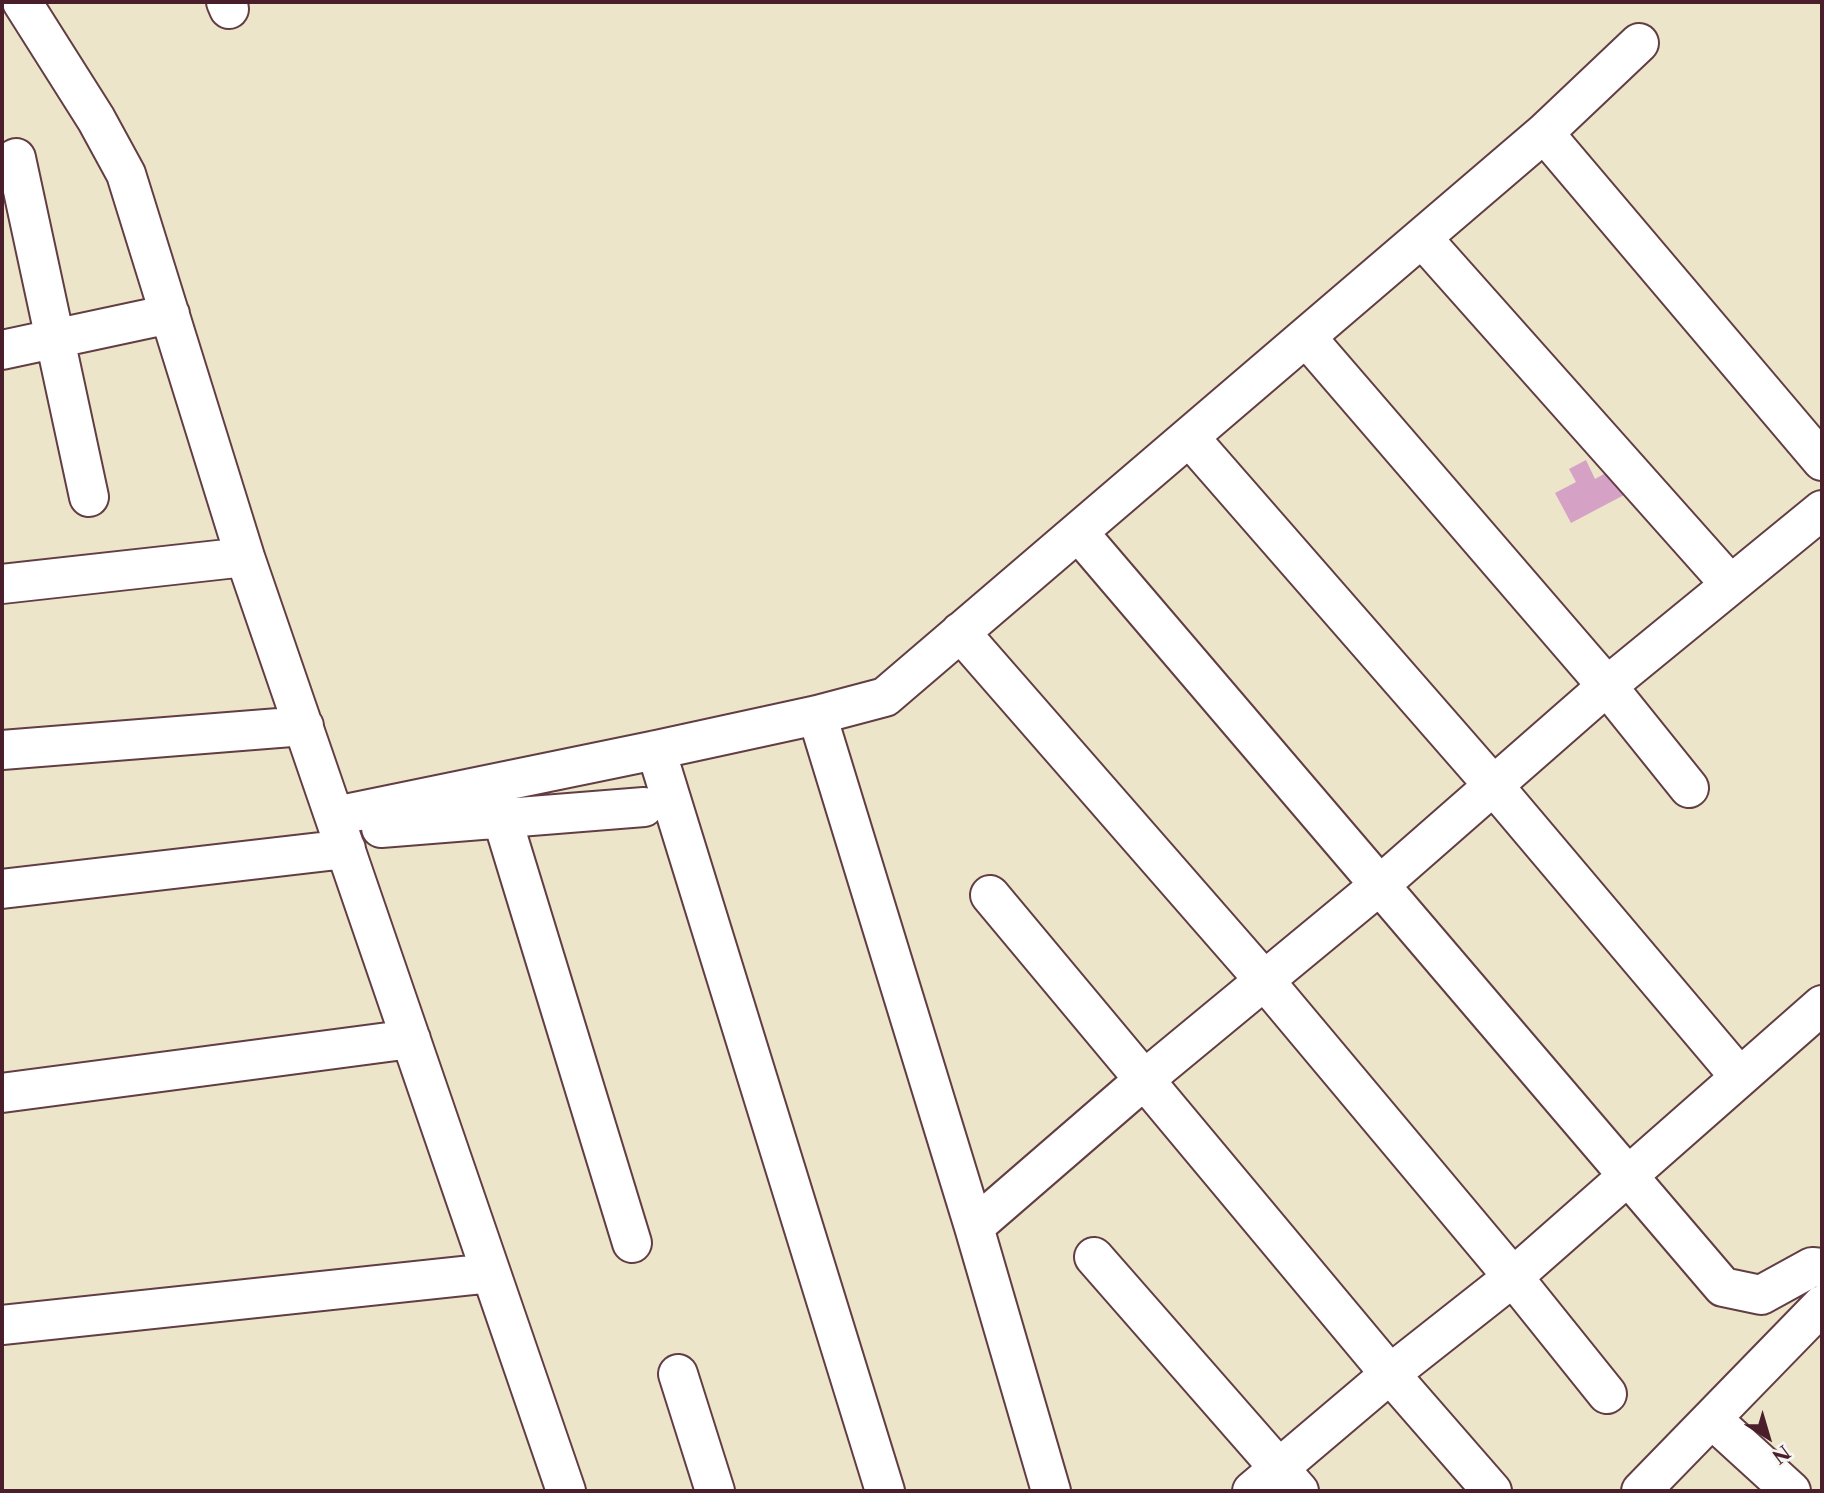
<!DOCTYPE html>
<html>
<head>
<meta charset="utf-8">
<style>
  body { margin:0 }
  #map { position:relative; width:1824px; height:1493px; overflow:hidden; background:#ece5ca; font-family:"Libre Caslon Text",serif }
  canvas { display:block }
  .frame { position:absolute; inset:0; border:4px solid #4a1f2b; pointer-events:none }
  .north { position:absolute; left:1733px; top:1402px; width:70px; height:70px; -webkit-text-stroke:5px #f6f6f2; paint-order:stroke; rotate:143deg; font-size:19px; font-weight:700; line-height:28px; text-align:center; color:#4a1f2b }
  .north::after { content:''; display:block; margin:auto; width:24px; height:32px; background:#4a1f2b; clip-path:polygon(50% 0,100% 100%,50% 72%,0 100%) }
</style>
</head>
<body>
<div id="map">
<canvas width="1824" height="1493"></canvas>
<div class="frame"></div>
<div class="north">N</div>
</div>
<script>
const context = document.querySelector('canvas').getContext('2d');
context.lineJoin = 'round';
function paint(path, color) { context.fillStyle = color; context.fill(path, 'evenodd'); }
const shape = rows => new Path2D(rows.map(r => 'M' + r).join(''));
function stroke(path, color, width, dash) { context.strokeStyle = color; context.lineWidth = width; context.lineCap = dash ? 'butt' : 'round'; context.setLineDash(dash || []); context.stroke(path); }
paint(shape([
  [1586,460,1595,479,1611,470,1624,495,1571,523,1555,493,1576,482,1569,469]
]), '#d5a2c5');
const minor = shape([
  [22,2,96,119,126,174,245,557,566,1491],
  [226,2,229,9],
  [1544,133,1822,461],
  [16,158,89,497],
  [1422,238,1730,584],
  [1306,337,1607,686,1689,788],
  [2,350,170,314],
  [1189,437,1493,785,1739,1076],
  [1078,532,1723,1287,1761,1295,1812,1267,1822,1268],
  [2,584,245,557],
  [960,632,1264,980,1513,1277,1607,1394],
  [817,715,974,1227,1051,1491],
  [2,750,304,726],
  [656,750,885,1491],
  [335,816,656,750,817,715,885,697,1544,133,1639,43],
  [502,818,632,1243],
  [381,828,644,807],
  [2,889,346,849],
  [990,895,1390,1374,1492,1491],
  [2,1093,411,1039],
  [974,1227,1145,1079,1381,884,1607,686,1822,510],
  [1094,1257,1299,1491],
  [2,1325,491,1273],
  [678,1374,715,1491],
  [1712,1419,1791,1491],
  [1252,1491,1390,1374,1513,1277,1822,1005],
  [1641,1491,1822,1305]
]);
stroke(minor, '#623d43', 42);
stroke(minor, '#fff', 38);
</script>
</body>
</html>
